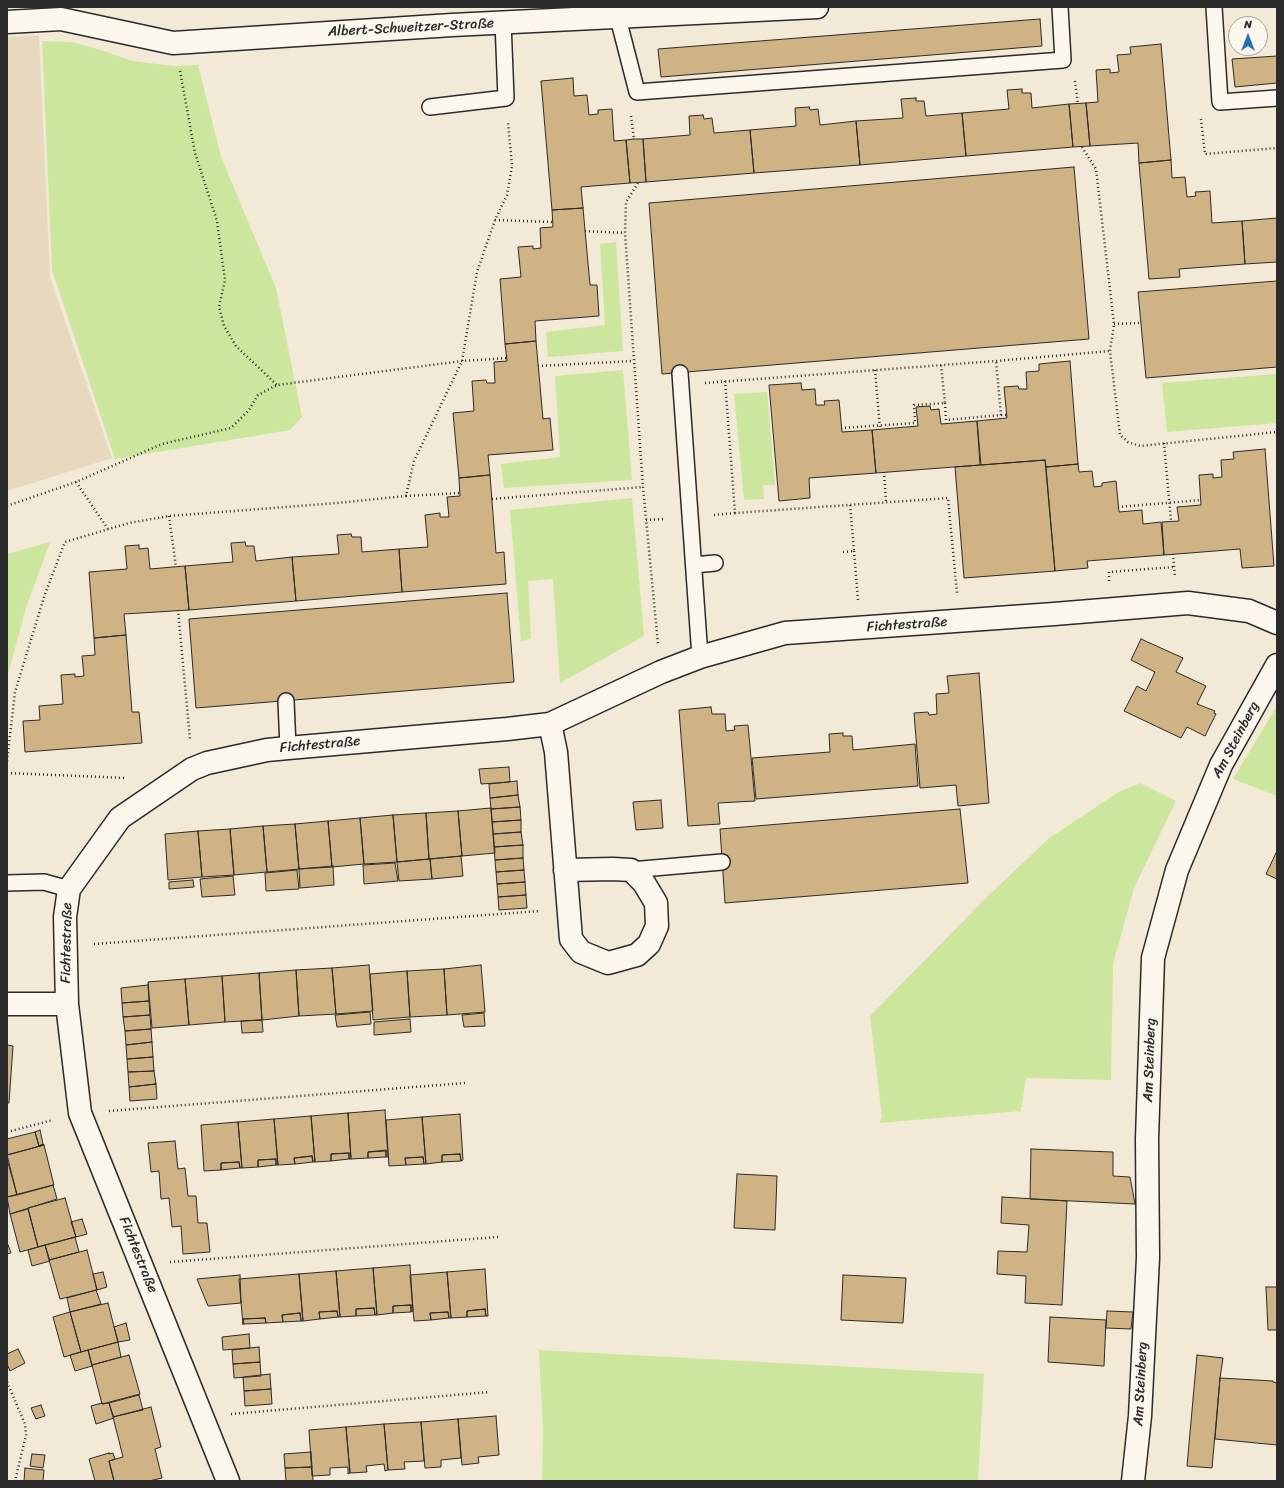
<!DOCTYPE html>
<html>
<head>
<meta charset="utf-8">
<style>
  body { margin:0 }
  #map { position:relative; width:1284px; height:1488px; overflow:hidden; background:#f2e9d7; font-family:Sriracha,sans-serif }
  canvas { display:block }
  .frame { position:absolute; inset:0; border:8px solid #2b2b2b; pointer-events:none }
  .north { position:absolute; left:1228px; top:16px; width:40px; height:40px; box-sizing:border-box; background:#fbf7ec; border:1px solid #a8a59f; border-radius:50%; rotate:0deg; font-size:11px; font-weight:700; line-height:16px; text-align:center; color:#2b2b2b }
  .north::after { content:''; display:block; margin:auto; width:14px; height:18px; background:#1f6fb2; clip-path:polygon(50% 0,100% 100%,50% 72%,0 100%) }
</style>
</head>
<body>
<div id="map">
<canvas width="1284" height="1488"></canvas>
<div class="frame"></div>
<div class="north">N</div>
</div>
<script>
const context = document.querySelector('canvas').getContext('2d');
context.lineJoin = 'round';
function paint(path, color) { context.fillStyle = color; context.fill(path, 'evenodd'); }
const shape = rows => new Path2D(rows.map(r => 'M' + r).join(''));
function stroke(path, color, width, dash) { context.strokeStyle = color; context.lineWidth = width; context.lineCap = dash ? 'butt' : 'round'; context.setLineDash(dash || []); context.stroke(path); }
function write(font, color, halo, rows, align = 'center') {
  context.font = font + ' Sriracha,sans-serif'; context.lineWidth = 4; context.setLineDash([]); context.textBaseline = 'middle'; context.strokeStyle = halo; context.fillStyle = color; for (const [text, x, y, turn = 0] of rows) {
    context.save(); context.translate(x, y); context.rotate((+turn || 0) * Math.PI / 180); context.textAlign = isNaN(turn) ? turn : align; if (halo) context.strokeText(text, 0, 0); context.fillText(text, 0, 0); context.restore();
  }
}
paint(shape([
  [39,35,50,277,112,458,7,491,7,37]
]), '#e8d9be');
paint(shape([
  [42,41,71,42,98,49,132,61,174,66,198,65,221,157,276,288,302,417,290,430,115,459,52,270],
  [616,242,623,351,548,357,546,332,605,325,600,244],
  [623,370,632,480,504,488,501,464,560,457,555,376],
  [1277,374,1277,423,1167,432,1162,383],
  [767,392,775,485,763,485,764,499,744,500,734,394],
  [632,498,644,636,560,683,553,579,528,581,531,639,521,641,510,510],
  [50,542,26,608,7,678,7,554],
  [1277,706,1277,796,1233,779],
  [1140,783,1176,801,1134,888,1113,964,1111,1080,1026,1078,1021,1111,879,1123,882,1117,870,1016,987,897,1048,839,1117,793],
  [539,1350,984,1374,978,1481,542,1481,543,1430]
]), '#cce79d');
const building = shape([
  [1040,19,1042,46,661,77,658,49,1040,19],
  [1161,44,1171,160,1139,163,1138,143,1090,146,1086,103,1098,102,1096,70,1110,69,1110,73,1119,72,1117,55,1131,54,1130,47,1161,44],
  [1277,56,1277,83,1235,87,1232,59,1277,56],
  [573,78,574,96,587,95,589,115,598,114,598,110,612,109,614,141,626,140,630,183,581,187,583,208,552,210,541,81,573,78],
  [1022,89,1022,93,1031,93,1032,108,1069,104,1073,147,966,156,962,113,1009,109,1007,90,1022,89],
  [916,98,916,101,924,101,926,116,962,113,966,156,860,165,856,121,903,118,901,99,916,98],
  [1086,103,1090,146,1073,147,1069,104,1086,103],
  [809,107,810,110,818,109,820,125,856,121,860,165,754,173,750,130,796,126,795,108,809,107],
  [703,115,704,119,712,118,714,133,750,130,754,173,646,182,643,139,690,135,689,116,703,115],
  [634,139,643,139,646,182,630,183,626,140,634,139],
  [1171,160,1172,178,1185,177,1187,197,1196,196,1195,192,1210,191,1212,223,1242,221,1245,264,1179,269,1180,277,1149,279,1139,163,1171,160],
  [1074,167,1089,339,662,374,649,203,1074,167],
  [583,208,590,285,597,285,599,316,535,321,536,341,505,344,500,279,521,277,518,247,533,246,533,249,541,248,540,228,553,227,552,210,583,208],
  [1277,218,1277,262,1245,264,1242,221,1277,218],
  [1277,281,1277,367,1146,378,1138,292,1277,281],
  [536,341,543,419,550,418,553,450,488,455,490,475,459,478,453,413,474,411,472,381,486,380,487,383,495,383,494,362,507,361,505,344,536,341],
  [1070,361,1078,464,1046,467,1045,460,981,465,977,421,1007,418,1004,387,1018,386,1019,389,1027,389,1026,372,1039,371,1039,364,1070,361],
  [801,383,802,390,815,389,816,405,825,405,824,401,839,400,842,432,872,430,876,473,809,478,810,498,779,501,769,385,801,383],
  [930,406,931,410,939,409,941,424,977,421,980,465,876,473,872,430,918,426,916,407,930,406],
  [1265,449,1274,566,1242,568,1240,549,1164,555,1162,522,1179,521,1177,507,1201,505,1199,475,1213,474,1213,478,1222,477,1221,460,1234,459,1233,452,1265,449],
  [1045,460,1055,571,964,578,955,467,1045,460],
  [1078,464,1079,472,1092,471,1094,487,1102,486,1102,483,1116,481,1119,512,1142,510,1143,524,1161,522,1164,555,1087,561,1088,568,1055,571,1046,467,1078,464],
  [490,475,496,553,504,552,506,584,402,592,399,549,428,547,425,515,440,513,440,517,449,517,447,497,460,496,459,478,490,475],
  [351,534,352,537,361,537,362,552,399,549,402,592,296,601,292,557,339,554,337,535,351,534],
  [245,542,246,546,254,546,256,561,292,557,296,601,189,610,185,566,233,562,231,543,245,542],
  [139,545,139,549,148,548,150,569,185,566,189,610,124,614,126,635,94,638,89,572,127,569,125,546,139,545],
  [507,593,514,682,196,708,189,619,507,593],
  [126,635,132,712,139,712,142,743,25,752,23,721,40,720,39,706,63,704,61,675,75,674,75,677,84,676,82,656,95,655,94,638,126,635],
  [1141,639,1183,658,1176,672,1206,686,1197,704,1215,711,1214,713,1216,714,1205,736,1187,727,1181,738,1124,711,1137,686,1146,691,1155,672,1131,660,1141,639],
  [979,673,989,803,958,806,956,785,920,788,914,713,928,712,929,715,937,714,936,694,949,693,947,676,979,673],
  [711,707,712,714,725,714,726,731,735,730,734,726,748,725,755,801,718,803,720,824,688,826,679,710,711,707],
  [843,733,843,736,852,736,853,750,915,744,918,786,756,799,752,758,830,752,829,734,843,733],
  [509,767,510,782,481,784,479,769,509,767],
  [517,781,518,795,490,798,489,784,517,781],
  [518,795,520,807,491,809,490,798,518,795],
  [661,800,663,828,636,830,633,802,661,800],
  [520,807,521,820,492,822,491,809,520,807],
  [491,808,495,853,462,856,458,811,491,808],
  [960,809,968,883,725,903,720,829,960,809],
  [458,811,462,856,429,859,426,813,458,811],
  [426,813,429,859,397,862,393,815,426,813],
  [393,815,397,862,364,864,360,818,393,815],
  [360,818,364,864,332,867,328,821,360,818],
  [521,820,521,832,493,834,492,822,521,820],
  [328,821,332,867,299,869,295,824,328,821],
  [295,824,299,869,267,872,263,826,295,824],
  [263,826,267,872,234,875,230,829,263,826],
  [230,829,234,875,202,877,198,831,230,829],
  [198,831,202,877,168,880,165,834,198,831],
  [521,832,523,845,494,847,493,834,521,832],
  [523,845,523,858,495,860,494,847,523,845],
  [1277,851,1277,879,1266,874,1277,851],
  [461,856,463,876,432,879,430,859,461,856],
  [523,858,524,870,496,872,495,860,523,858],
  [430,859,432,879,399,881,397,862,430,859],
  [395,863,398,881,364,884,363,865,395,863],
  [333,866,334,885,300,888,299,869,333,866],
  [297,870,299,889,266,891,265,873,297,870],
  [524,870,525,882,497,884,496,872,524,870],
  [233,876,235,895,202,897,200,879,233,876],
  [193,880,194,887,169,889,169,882,193,880],
  [525,882,526,895,498,897,497,884,525,882],
  [526,895,527,908,499,910,498,897,526,895],
  [369,965,373,1011,336,1014,332,968,369,965],
  [481,965,485,1012,447,1015,444,969,481,965],
  [332,968,336,1014,299,1016,296,970,332,968],
  [444,969,447,1015,410,1017,407,971,444,969],
  [296,970,299,1016,262,1020,259,973,296,970],
  [407,971,410,1017,373,1020,370,974,407,971],
  [259,973,262,1020,225,1022,222,976,259,973],
  [222,976,225,1022,189,1025,185,979,222,976],
  [185,979,189,1025,152,1028,148,982,185,979],
  [148,985,149,1001,122,1003,121,988,148,985],
  [149,1001,150,1015,123,1017,122,1003,149,1001],
  [370,1012,371,1024,337,1027,335,1015,370,1012],
  [484,1013,485,1026,464,1027,462,1015,484,1013],
  [150,1015,151,1029,125,1031,123,1017,150,1015],
  [410,1019,411,1032,374,1035,374,1022,410,1019],
  [260,1020,262,1020,263,1032,242,1033,241,1021,260,1020],
  [151,1029,152,1042,126,1045,125,1031,151,1029],
  [152,1042,153,1057,127,1059,126,1045,152,1042],
  [7,1045,13,1046,9,1103,7,1103,7,1045],
  [153,1057,154,1071,128,1072,127,1059,153,1057],
  [154,1071,156,1084,129,1087,128,1072,154,1071],
  [156,1084,157,1099,130,1101,129,1087,156,1084],
  [385,1110,388,1157,386,1157,386,1150,368,1152,368,1158,351,1159,348,1113,385,1110],
  [348,1113,351,1159,349,1159,349,1153,331,1154,331,1161,315,1162,311,1116,348,1113],
  [460,1114,463,1160,461,1161,460,1154,442,1155,442,1162,426,1164,422,1117,460,1114],
  [311,1116,315,1162,313,1162,312,1156,294,1158,295,1164,278,1165,274,1119,311,1116],
  [422,1117,426,1164,424,1164,423,1157,405,1158,406,1165,389,1166,386,1120,422,1117],
  [274,1119,278,1165,276,1165,276,1159,258,1160,258,1167,242,1168,238,1122,274,1119],
  [238,1122,242,1168,240,1168,239,1162,221,1163,221,1170,204,1171,201,1125,238,1122],
  [40,1130,43,1144,39,1146,35,1132,40,1130],
  [35,1132,39,1146,43,1144,44,1145,7,1155,7,1139,35,1132],
  [175,1141,178,1169,185,1168,188,1196,196,1196,198,1223,207,1223,210,1252,183,1254,181,1226,172,1227,169,1198,161,1199,159,1171,151,1172,148,1143,175,1141],
  [44,1145,54,1185,17,1195,7,1155,44,1145],
  [1031,1149,1113,1152,1113,1176,1130,1177,1135,1204,1030,1199,1031,1149],
  [386,1151,386,1157,368,1158,368,1152,386,1151],
  [349,1153,349,1159,331,1161,331,1154,349,1153],
  [460,1154,461,1161,442,1162,442,1155,460,1154],
  [312,1156,313,1162,295,1164,294,1158,312,1156],
  [423,1157,424,1164,406,1165,405,1158,423,1157],
  [7,1159,17,1195,7,1197,7,1159],
  [276,1159,276,1165,258,1167,258,1160,276,1159],
  [239,1162,240,1168,221,1170,221,1163,239,1162],
  [737,1174,777,1176,775,1230,734,1228,737,1174],
  [53,1185,57,1199,10,1214,7,1197,53,1185],
  [1002,1197,1067,1201,1062,1305,1025,1303,1026,1276,997,1274,998,1251,1027,1252,1029,1225,1001,1223,1002,1197],
  [65,1198,76,1237,38,1247,28,1208,65,1198],
  [28,1209,38,1247,20,1252,10,1214,28,1209],
  [82,1219,87,1234,76,1237,71,1222,82,1219],
  [75,1237,79,1252,49,1260,45,1245,75,1237],
  [7,1242,11,1253,7,1254,7,1242],
  [45,1245,50,1261,32,1266,28,1250,45,1245],
  [87,1250,97,1290,60,1299,49,1260,87,1250],
  [410,1265,413,1311,411,1312,411,1305,393,1306,393,1313,377,1315,373,1268,410,1265],
  [373,1268,377,1315,375,1315,374,1308,356,1309,356,1316,340,1317,336,1271,373,1268],
  [485,1269,488,1316,486,1316,485,1309,467,1311,467,1317,451,1318,447,1272,485,1269],
  [336,1271,340,1317,338,1317,337,1311,319,1312,320,1319,303,1321,299,1274,336,1271],
  [103,1272,107,1287,97,1290,93,1274,103,1272],
  [447,1272,451,1318,449,1318,448,1312,430,1313,431,1320,414,1321,410,1275,447,1272],
  [299,1274,303,1321,301,1321,300,1313,282,1315,283,1322,266,1323,265,1318,243,1319,243,1325,239,1279,299,1274],
  [240,1275,241,1303,208,1306,197,1279,240,1275],
  [843,1275,906,1278,903,1323,841,1320,843,1275],
  [1266,1287,1277,1287,1277,1330,1268,1330,1266,1287],
  [96,1290,101,1304,70,1312,67,1298,96,1290],
  [108,1303,118,1342,81,1352,70,1312,108,1303],
  [411,1305,411,1312,393,1313,393,1306,411,1305],
  [374,1308,375,1315,356,1316,356,1309,374,1308],
  [485,1309,486,1316,467,1317,467,1311,485,1309],
  [337,1311,338,1317,320,1319,319,1312,337,1311],
  [1107,1311,1133,1312,1131,1329,1106,1328,1107,1311],
  [70,1312,81,1352,64,1357,53,1317,70,1312],
  [448,1312,449,1318,431,1320,430,1313,448,1312],
  [300,1313,301,1321,283,1322,282,1315,300,1313],
  [1050,1317,1106,1320,1104,1366,1048,1362,1050,1317],
  [265,1318,266,1323,244,1324,243,1319,265,1318],
  [126,1323,130,1340,118,1342,114,1327,126,1323],
  [249,1334,250,1348,223,1350,222,1337,249,1334],
  [118,1342,121,1357,92,1365,88,1350,118,1342],
  [259,1347,260,1362,233,1364,232,1350,259,1347],
  [18,1349,25,1363,10,1371,7,1364,7,1354,18,1349],
  [88,1350,92,1366,75,1371,70,1355,88,1350],
  [129,1355,140,1394,102,1404,92,1365,129,1355],
  [1197,1355,1223,1358,1220,1378,1212,1468,1187,1466,1197,1355],
  [260,1362,261,1376,234,1378,233,1364,260,1362],
  [270,1374,271,1389,244,1391,243,1377,270,1374],
  [1220,1378,1273,1381,1273,1382,1277,1383,1277,1445,1215,1439,1220,1378],
  [271,1389,272,1404,245,1406,244,1391,271,1389],
  [139,1395,143,1410,113,1417,109,1403,139,1395],
  [102,1403,102,1404,109,1403,114,1418,96,1424,91,1406,102,1403],
  [41,1405,45,1416,36,1419,31,1408,41,1405],
  [151,1407,161,1447,155,1449,162,1478,149,1481,114,1481,109,1461,123,1457,113,1417,151,1407],
  [496,1416,499,1455,478,1457,479,1463,462,1465,458,1419,496,1416],
  [458,1419,461,1458,441,1460,441,1467,425,1468,421,1422,458,1419],
  [421,1422,424,1461,404,1462,405,1469,388,1470,384,1424,421,1422],
  [384,1424,388,1470,385,1471,384,1464,366,1466,367,1472,350,1473,346,1427,384,1424],
  [346,1427,350,1473,348,1474,348,1467,330,1468,330,1475,312,1476,309,1430,346,1427],
  [311,1452,312,1467,285,1468,284,1454,311,1452],
  [109,1453,109,1454,113,1453,115,1459,109,1461,114,1481,95,1481,89,1459,109,1453],
  [32,1454,45,1455,43,1468,30,1466,32,1454],
  [312,1467,313,1481,286,1481,285,1468,312,1467],
  [25,1468,44,1470,43,1481,24,1481,25,1468]
]);
paint(building, '#cfb384');
stroke(building, '#2b2b2b', 1);
const service = shape([
  [1214,7,1220,102,1277,98],
  [618,18,637,92,1063,60,1060,7],
  [430,107,506,98,503,22],
  [680,373,700,657],
  [694,565,715,563],
  [286,701,288,748],
  [631,870,722,862],
  [7,883,44,882,69,889]
]);
const minor = shape([
  [7,22,61,19,173,43,452,25,817,7],
  [550,724,556,752,571,939,581,952,608,963,637,955,649,944,657,926,656,903,644,883,631,870,613,869,565,870],
  [7,1004,67,1004],
  [228,1481,80,1113,67,1004,65,917,69,889,120,818,192,769,207,763,267,750,288,748,507,729,550,724,661,672,700,657,785,633,1054,614,1188,603,1249,611,1277,623],
  [1133,1481,1140,1416,1148,1258,1147,1139,1153,958,1177,870,1221,765,1277,665]
]);
stroke(service, '#2b2b2b', 18);
stroke(minor, '#2b2b2b', 25);
stroke(shape([
  [180,71,195,153,217,221,225,280,219,307,224,326,236,346,277,385],
  [1075,81,1078,104],
  [631,116,634,139],
  [1201,119,1205,154,1277,148],
  [1082,147,1096,169,1114,324,1110,351,1120,435,1128,442,1140,446,1277,432],
  [638,183,626,202,625,233,643,487,658,644],
  [495,220,553,222],
  [585,231,625,233],
  [1114,324,1140,323],
  [538,366,633,361],
  [875,370,880,429],
  [725,381,735,513,948,498,957,593],
  [705,383,996,361,1110,351],
  [945,403,946,420,1001,415,996,361],
  [1001,415,1006,415],
  [841,428,915,423,914,405,945,403,941,365],
  [1164,443,1171,521],
  [884,472,886,502],
  [76,482,108,529],
  [406,496,460,493],
  [492,499,643,487],
  [7,506,76,482,162,444,231,428,249,410,258,395,277,385,462,361,507,358],
  [1118,507,1201,500],
  [714,515,735,513],
  [169,516,176,567],
  [646,520,665,519],
  [854,551,858,600],
  [843,552,854,551,850,504],
  [1173,554,1175,577],
  [1109,581,1109,572,1174,567],
  [178,610,190,739],
  [7,761,15,692,45,594,65,542,129,523,169,516,337,503,406,496,414,461,462,361,477,272,495,220,507,195,512,166,508,122],
  [7,773,126,778],
  [94,944,540,911],
  [109,1111,465,1083],
  [7,1132,53,1120],
  [170,1262,498,1237],
  [7,1382,25,1424,26,1435,15,1481],
  [231,1414,490,1392]
]), '#2b2b2b', 2.5, [1, 3]);
stroke(service, '#fbf7ec', 15);
stroke(minor, '#fbf7ec', 22);
write('14px', '#2b2b2b', '#fbf7ec', [
  ["Albert-Schweitzer-Straße",411,28,-3],
  ["Fichtestraße",907,625,-4],
  ["Am Steinberg",1236,740,-62],
  ["Fichtestraße",320,745,-5],
  ["Fichtestraße",67,943,-89],
  ["Am Steinberg",1150,1060,-88],
  ["Fichtestraße",138,1255,68],
  ["Am Steinberg",1141,1384,-87]
]);
</script>
</body>
</html>
